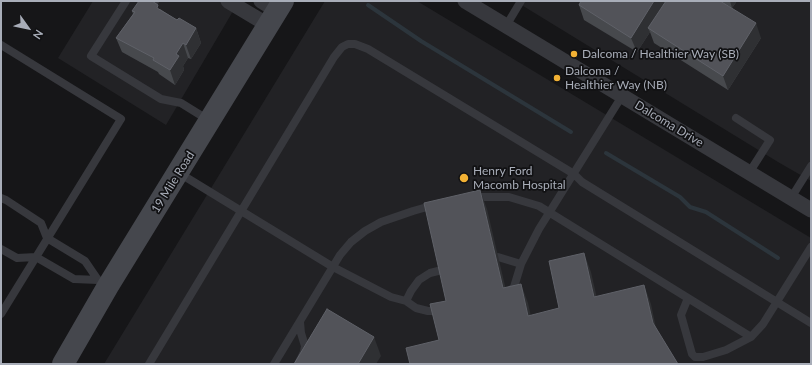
<!DOCTYPE html>
<html>
<head>
<meta charset="utf-8">
<style>
  body { margin:0 }
  #map { position:relative; width:812px; height:365px; overflow:hidden; background:#161618; font-family:Lato,sans-serif }
  canvas { display:block }
  .frame { position:absolute; inset:0; border:2px solid #a8adb8; pointer-events:none }
  .north { position:absolute; left:8px; top:8px; width:40px; height:40px; -webkit-text-stroke:3px #111113; paint-order:stroke; rotate:123deg; font-size:11px; font-weight:700; line-height:16px; text-align:center; color:#a8adb8 }
  .north::after { content:''; display:block; margin:auto; width:14px; height:18px; background:#a8adb8; clip-path:polygon(50% 0,100% 100%,50% 72%,0 100%) }
</style>
</head>
<body>
<div id="map">
<canvas width="812" height="365"></canvas>
<div class="frame"></div>
<div class="north">N</div>
</div>
<script>
const context = document.querySelector('canvas').getContext('2d');
context.lineJoin = 'round';
function paint(path, color) { context.fillStyle = color; context.fill(path, 'evenodd'); }
const shape = rows => new Path2D(rows.map(r => 'M' + r).join(''));
function stroke(path, color, width, dash) { context.strokeStyle = color; context.lineWidth = width; context.lineCap = dash ? 'butt' : 'round'; context.setLineDash(dash || []); context.stroke(path); }
function write(font, color, halo, rows, align = 'center') {
  context.font = font + ' Lato,sans-serif'; context.lineWidth = 3.5; context.setLineDash([]); context.textBaseline = 'middle'; context.strokeStyle = halo; context.fillStyle = color; for (const [text, x, y, turn = 0] of rows) {
    context.save(); context.translate(x, y); context.rotate((+turn || 0) * Math.PI / 180); context.textAlign = isNaN(turn) ? turn : align; if (halo) context.strokeText(text, 0, 0); context.fillText(text, 0, 0); context.restore();
  }
}
paint(shape([
  [93,1,239,1,166,125,58,58],
  [325,1,417,1,811,238,811,364,104,364],
  [515,1,811,1,811,181,778,162]
]), '#222225');
stroke(shape([
  [368,5,421,41,571,132],
  [606,153,680,197,690,207,706,212,778,258]
]), '#2c353c', 4);
stroke(shape([
  [126,1,91,56,161,99,181,103,210,121],
  [150,1,153,3,155,1],
  [506,26,521,1],
  [1,45,121,119,1,314],
  [736,118,770,140,749,173],
  [179,173,333,267,391,297,406,301,416,308,428,311,441,311],
  [473,197,509,197,539,206,751,337],
  [1,198,6,200,41,223,47,238,85,261,98,280,107,285],
  [791,198,811,166],
  [1,249,17,258,36,257,74,279,98,280],
  [498,257,521,264],
  [507,293,514,287,521,264,539,229,622,96],
  [688,298,681,315,692,354,695,357,703,357,726,350,751,337,763,324,811,247],
  [406,301,411,291,419,280,430,273,442,270],
  [149,364,334,57,342,47,348,44,355,44,368,49,574,174,582,182,811,323],
  [274,364,340,255,351,242,365,231,381,222,413,211,434,205],
  [298,364,304,352,305,346,301,333,300,322]
]), '#37383d', 8);
stroke(shape([
  [228,1,268,25],
  [261,1,277,11],
  [465,1,811,210]
]), '#37383d', 15);
stroke(shape([
  [63,364,108,286,283,1]
]), '#45474d', 22);
paint(shape([
  [720,1,737,1,732,8],
  [579,5,761,38,728,90,654,43,650,32,637,52,584,20],
  [160,9,177,20,196,28,201,43,191,59,188,58,183,66,184,70,175,85,159,74,158,72,122,52,116,38,133,14,132,11]
]), '#47494d');
paint(shape([
  [654,1,669,1,648,28,650,32,637,52,631,38],
  [730,1,737,1,732,8],
  [756,23,761,38,728,90,723,76],
  [196,28,201,43,191,59,186,45],
  [183,43,188,58,183,66,184,70,175,85,170,70,176,54],
  [480,190,487,209,510,307,503,288],
  [584,253,591,272,601,316,594,297],
  [521,284,528,303,535,334,528,316],
  [644,285,651,304,659,342,653,323],
  [374,337,381,356,376,364,358,364]
]), '#2f3033');
const building = shape([
  [139,1,152,1,158,5,157,8,177,20,179,18,196,28,186,45,183,43,176,54,179,56,170,70,153,60,154,58,116,38,135,12,132,11,139,1],
  [581,1,654,1,631,38,579,5,581,1],
  [666,1,720,1,756,23,723,76,648,28,666,1],
  [480,190,503,288,521,284,528,316,559,308,549,261,584,253,594,297,644,285,653,323,678,364,410,364,406,348,439,340,430,304,446,301,424,203,480,190],
  [327,309,374,337,358,364,294,364,327,309]
]);
paint(building, '#525359');
stroke(building, '#5f6168', 1);
for (const [x, y, r, color] of [
  [574,54,4,"#f2b134"],
  [557,78,4,"#f2b134"],
  [464,178,5,"#f2b134"]
]) { const dot = new Path2D(); dot.arc(x, y, r, 0, 2 * Math.PI); context.fillStyle = color; context.fill(dot); stroke(dot, '#111113', 1.5); }
write('12px', '#a8adb8', '#111113', [
  ["Dalcoma / Healthier Way (SB)",582,54],
  ["Dalcoma /",565,71],
  ["Healthier Way (NB)",565,85],
  ["Henry Ford",473,171],
  ["Macomb Hospital",473,185]
], 'left');
write('12px', '#a8adb8', '#111113', [
  ["Dalcoma Drive",669,124,31],
  ["19 Mile Road",173,182,-58]
]);
</script>
</body>
</html>
